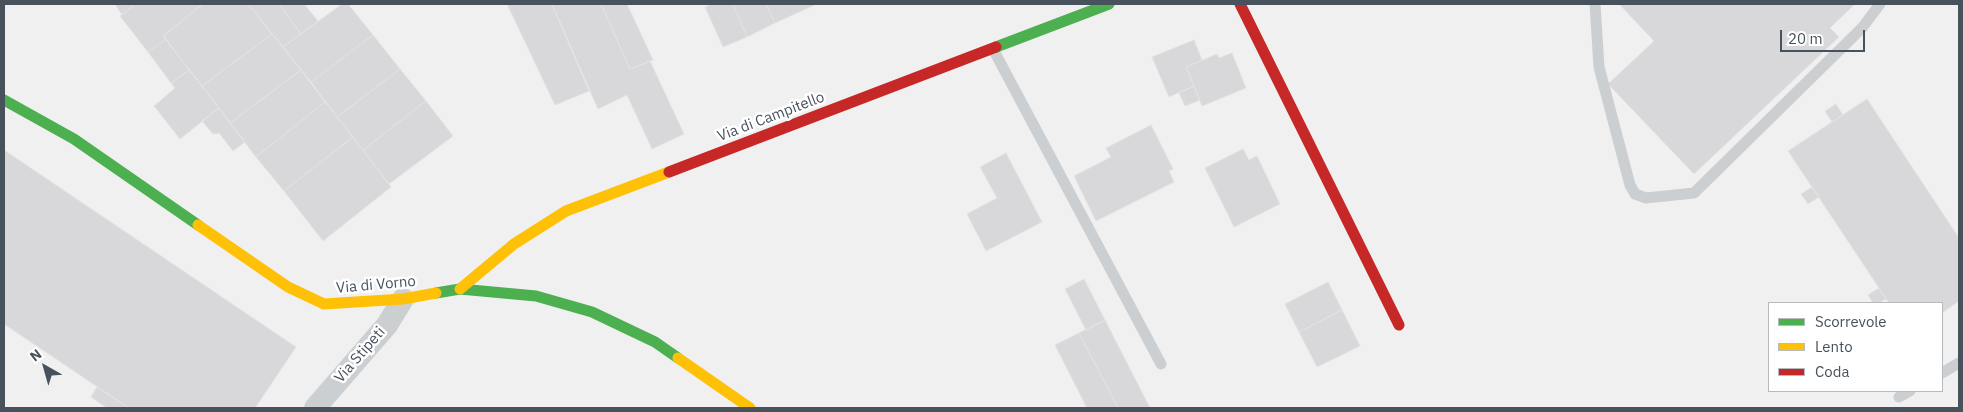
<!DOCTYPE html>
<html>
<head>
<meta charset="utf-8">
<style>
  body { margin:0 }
  #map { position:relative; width:1963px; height:412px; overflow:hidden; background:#f1f0f0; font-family:"IBM Plex Sans",sans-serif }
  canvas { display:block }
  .frame { position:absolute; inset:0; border:5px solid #47525d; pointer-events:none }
  .legend { position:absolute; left:1768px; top:302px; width:175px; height:90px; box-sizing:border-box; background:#fff; border:1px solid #b5babe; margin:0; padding:6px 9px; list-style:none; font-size:15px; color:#47525d }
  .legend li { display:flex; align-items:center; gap:10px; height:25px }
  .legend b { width:25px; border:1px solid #b5babe }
  .north { position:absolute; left:20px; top:342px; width:50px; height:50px; -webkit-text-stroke:4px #fff; paint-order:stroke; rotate:322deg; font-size:14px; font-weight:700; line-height:20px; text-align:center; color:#47525d }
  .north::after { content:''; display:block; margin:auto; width:18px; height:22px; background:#47525d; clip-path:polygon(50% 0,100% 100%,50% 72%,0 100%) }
  .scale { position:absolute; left:1780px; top:30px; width:85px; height:22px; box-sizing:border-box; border:2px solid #47525d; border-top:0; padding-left:6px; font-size:15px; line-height:18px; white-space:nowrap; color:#47525d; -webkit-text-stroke:4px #fff; paint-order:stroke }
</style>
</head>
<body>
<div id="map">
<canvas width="1963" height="412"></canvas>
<div class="frame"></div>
<ul class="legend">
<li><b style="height:6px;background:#4caf50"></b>Scorrevole</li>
<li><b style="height:6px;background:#ffc107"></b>Lento</li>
<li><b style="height:6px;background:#c62828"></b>Coda</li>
</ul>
<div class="north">N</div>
<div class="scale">20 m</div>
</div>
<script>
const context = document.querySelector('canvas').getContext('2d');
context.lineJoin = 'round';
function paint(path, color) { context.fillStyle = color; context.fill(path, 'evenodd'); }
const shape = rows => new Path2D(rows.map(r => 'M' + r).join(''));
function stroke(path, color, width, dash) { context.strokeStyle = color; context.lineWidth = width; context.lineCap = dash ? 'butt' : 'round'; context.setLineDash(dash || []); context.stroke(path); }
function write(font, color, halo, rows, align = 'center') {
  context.font = font + ' "IBM Plex Sans",sans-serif'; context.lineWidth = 5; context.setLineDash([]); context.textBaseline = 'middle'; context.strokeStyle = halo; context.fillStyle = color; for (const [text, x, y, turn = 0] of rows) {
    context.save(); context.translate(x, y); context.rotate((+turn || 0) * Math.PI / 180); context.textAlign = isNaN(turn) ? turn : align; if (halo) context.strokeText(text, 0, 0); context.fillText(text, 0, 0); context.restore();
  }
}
const building = shape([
  [115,4,136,4,122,15,115,4],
  [136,4,203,4,163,36,166,39,148,52,120,16,136,4],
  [203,4,248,4,272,34,202,86,163,36,203,4],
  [248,4,279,4,301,34,283,47,248,4],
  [279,4,304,4,318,21,301,34,279,4],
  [342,4,348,4,373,35,311,82,283,47,342,4],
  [507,4,552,4,589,91,555,105,507,4],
  [552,4,601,4,630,69,650,61,684,134,652,149,627,95,598,109,552,4],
  [601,4,627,4,653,60,630,69,601,4],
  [712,4,733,4,747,37,723,47,705,7,712,4],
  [733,4,766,4,775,23,747,37,733,4],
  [766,4,817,4,775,23,766,4],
  [1619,4,1855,4,1830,28,1839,37,1694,174,1608,84,1654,41,1619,4],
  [272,34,301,70,230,123,202,86,272,34],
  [373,35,400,69,337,117,311,82,373,35],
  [166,39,189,70,171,83,148,52,166,39],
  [1194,40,1202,60,1186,67,1194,86,1169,97,1152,57,1194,40],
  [1232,53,1246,88,1202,106,1186,67,1217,54,1219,58,1232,53],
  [400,69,426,101,363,150,337,117,400,69],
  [189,70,219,108,180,139,154,106,175,88,171,83,189,70],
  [301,70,325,102,256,157,230,123,301,70],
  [1194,86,1200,100,1185,106,1179,93,1194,86],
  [1867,99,1959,238,1959,301,1942,313,1942,303,1889,303,1788,151,1867,99],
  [426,101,453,136,389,184,363,150,426,101],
  [325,102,353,137,284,191,256,157,325,102],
  [1836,104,1843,115,1832,122,1825,111,1836,104],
  [219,108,245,142,233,151,219,133,213,134,202,121,219,108],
  [1151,125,1173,169,1169,171,1174,182,1096,221,1074,176,1111,157,1106,148,1151,125],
  [353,137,391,187,323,241,284,191,353,137],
  [1243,149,1249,160,1257,156,1280,204,1234,227,1205,168,1243,149],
  [4,150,296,347,255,408,129,408,4,324,4,150],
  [1006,153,1042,222,986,251,967,214,997,198,980,167,1006,153],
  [1812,187,1819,197,1808,204,1801,194,1812,187],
  [1084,279,1105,320,1086,330,1065,289,1084,279],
  [1328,282,1342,310,1299,332,1285,304,1328,282],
  [1879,288,1886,299,1879,303,1873,303,1868,295,1879,288],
  [1342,310,1360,346,1317,367,1299,332,1342,310],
  [1105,320,1150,408,1118,408,1079,333,1105,320],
  [1079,333,1118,408,1087,408,1055,345,1079,333],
  [97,387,129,408,107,408,91,397,97,387]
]);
paint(building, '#d8d8da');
stroke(building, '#e2e2e3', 1);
stroke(shape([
  [1595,4,1599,67,1630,185,1635,194,1646,198,1694,193,1862,28,1880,4],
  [993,49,1161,364],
  [1942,373,1959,363],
  [1899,397,1910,391]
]), '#cccfd1', 11);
stroke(shape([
  [315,408,387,325,403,299]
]), '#cccfd1', 22);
stroke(shape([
  [996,47,1109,4],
  [4,100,74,139,198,225],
  [436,293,460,289,536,296,592,312,655,342,678,358]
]), '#4caf50', 11);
stroke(shape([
  [198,225,288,287,324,304,403,299,436,293],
  [460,289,514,244,566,211,669,172],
  [678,358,750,408]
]), '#ffc107', 11);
stroke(shape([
  [1240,4,1399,325],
  [669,172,996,47]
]), '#c62828', 11);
write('15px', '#47525d', '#fff', [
  ["Via di Campitello",771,117,-21],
  ["Via di Vorno",376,285,-5],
  ["Via Stipeti",360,355,-49]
]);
</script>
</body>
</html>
